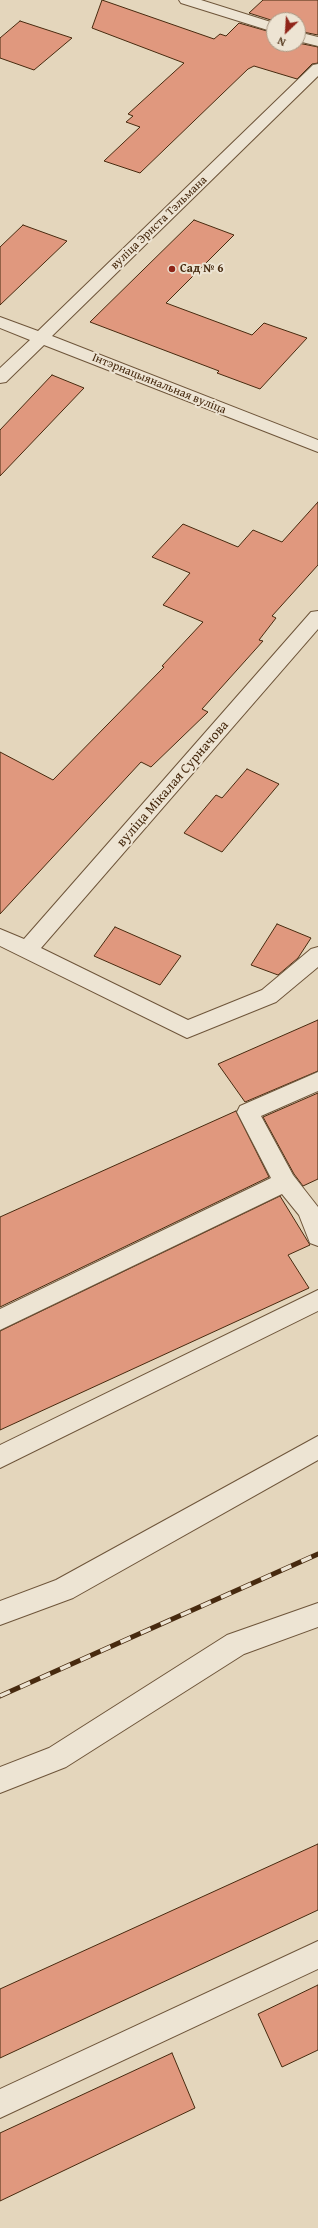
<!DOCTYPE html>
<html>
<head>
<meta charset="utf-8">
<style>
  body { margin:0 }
  #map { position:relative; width:318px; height:2228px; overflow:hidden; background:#e4d6bc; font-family:"Gentium Book Plus",serif }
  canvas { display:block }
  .north { position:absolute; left:266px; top:12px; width:40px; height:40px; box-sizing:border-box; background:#ede4d3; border:1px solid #ab9a85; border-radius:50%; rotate:205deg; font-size:11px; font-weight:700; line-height:16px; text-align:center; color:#472a0f }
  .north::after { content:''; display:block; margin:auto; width:14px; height:18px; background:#8f2418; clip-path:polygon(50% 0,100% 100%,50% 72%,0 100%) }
</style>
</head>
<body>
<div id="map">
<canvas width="318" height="2228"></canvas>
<div class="north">N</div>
</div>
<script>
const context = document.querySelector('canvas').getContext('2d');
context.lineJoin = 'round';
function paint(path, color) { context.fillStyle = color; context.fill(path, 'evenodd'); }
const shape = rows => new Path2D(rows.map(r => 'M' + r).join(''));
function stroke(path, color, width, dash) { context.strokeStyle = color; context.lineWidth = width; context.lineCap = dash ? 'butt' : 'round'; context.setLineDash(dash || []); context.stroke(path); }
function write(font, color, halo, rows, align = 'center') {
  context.font = font + ' "Gentium Book Plus",serif'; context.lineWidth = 4; context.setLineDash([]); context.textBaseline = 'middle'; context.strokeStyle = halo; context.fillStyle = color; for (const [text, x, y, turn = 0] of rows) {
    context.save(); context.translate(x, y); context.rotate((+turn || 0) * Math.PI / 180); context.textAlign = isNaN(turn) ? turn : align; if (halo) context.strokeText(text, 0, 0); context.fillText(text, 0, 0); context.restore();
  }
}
const building = shape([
  [102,0,214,39,220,34,226,36,239,23,274,33,274,44,298,43,318,47,318,63,312,64,297,79,254,66,248,69,140,173,104,161,140,127,126,122,133,116,128,114,184,63,92,28,102,0],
  [263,0,318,0,318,35,298,31,298,20,274,21,249,13,263,0],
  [20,21,72,38,34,70,0,58,0,38,20,21],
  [194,220,234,235,166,303,252,335,264,323,307,338,260,389,217,373,219,371,90,322,194,220],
  [23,225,67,241,0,305,0,247,23,225],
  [52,375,84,388,0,476,0,430,52,375],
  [318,502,318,565,272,616,276,618,259,640,263,641,202,709,208,712,151,767,141,762,0,914,0,752,53,780,164,667,162,666,203,622,163,605,190,573,152,557,183,524,238,547,253,530,282,542,318,502],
  [247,769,279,784,222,852,184,833,216,795,222,798,247,769],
  [277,924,311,938,298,958,278,975,251,965,277,924],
  [115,927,181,956,160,985,94,956,115,927],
  [318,1020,318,1071,245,1102,218,1064,318,1020],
  [318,1093,318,1179,303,1186,294,1174,263,1117,318,1093],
  [236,1111,269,1177,0,1307,0,1217,236,1111],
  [280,1196,310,1245,288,1255,309,1288,0,1430,0,1331,280,1196],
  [318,1844,318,1910,0,2058,0,1989,318,1844],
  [318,1985,318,2050,282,2067,258,2014,318,1985],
  [172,2053,195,2108,0,2201,0,2133,172,2053]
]);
paint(building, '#e0987e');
stroke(building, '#472a0f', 1);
const minor = shape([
  [179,0,201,0,274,23,274,32,181,3,179,0],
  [298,32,318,37,318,46,298,41,298,32],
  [318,64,318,76,52,336,318,440,318,452,44,345,6,382,0,383,0,368,30,340,0,328,0,317,38,331,313,65,318,64],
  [318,611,318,629,41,948,188,1020,262,990,311,949,318,947,318,967,276,1002,187,1038,0,946,0,929,24,939,311,612,318,611],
  [318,1072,318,1091,261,1116,293,1175,318,1207,318,1246,310,1243,299,1215,282,1194,0,1330,0,1309,271,1178,237,1112,240,1106,318,1072],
  [318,1290,318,1311,0,1468,0,1445,318,1290],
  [318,1436,318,1460,73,1598,0,1625,0,1601,56,1580,318,1436],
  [318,1603,318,1627,244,1654,66,1767,0,1793,0,1767,49,1748,227,1635,318,1603],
  [318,1941,318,1969,0,2118,0,2089,318,1941]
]);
stroke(minor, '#6e553a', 2);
paint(minor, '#ede4d3');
const rail = shape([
  [0,1696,318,1554]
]);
stroke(rail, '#472a0f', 5);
stroke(rail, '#ede4d3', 3.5, [11]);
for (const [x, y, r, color] of [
  [172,269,4,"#8f2418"]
]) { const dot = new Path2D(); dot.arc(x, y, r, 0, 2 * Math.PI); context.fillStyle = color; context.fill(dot); stroke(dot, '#ede4d3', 1.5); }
write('12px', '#472a0f', '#ede4d3', [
  ["вуліца Эрнста Тэльмана",159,223,-44],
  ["Інтэрнацыянальная вуліца",159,384,22]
]);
write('bold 12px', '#472a0f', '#ede4d3', [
  ["Сад № 6",180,269]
], 'left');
write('14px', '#472a0f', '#ede4d3', [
  ["вуліца Мікалая Сурначова",173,784,-49]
]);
</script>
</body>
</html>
